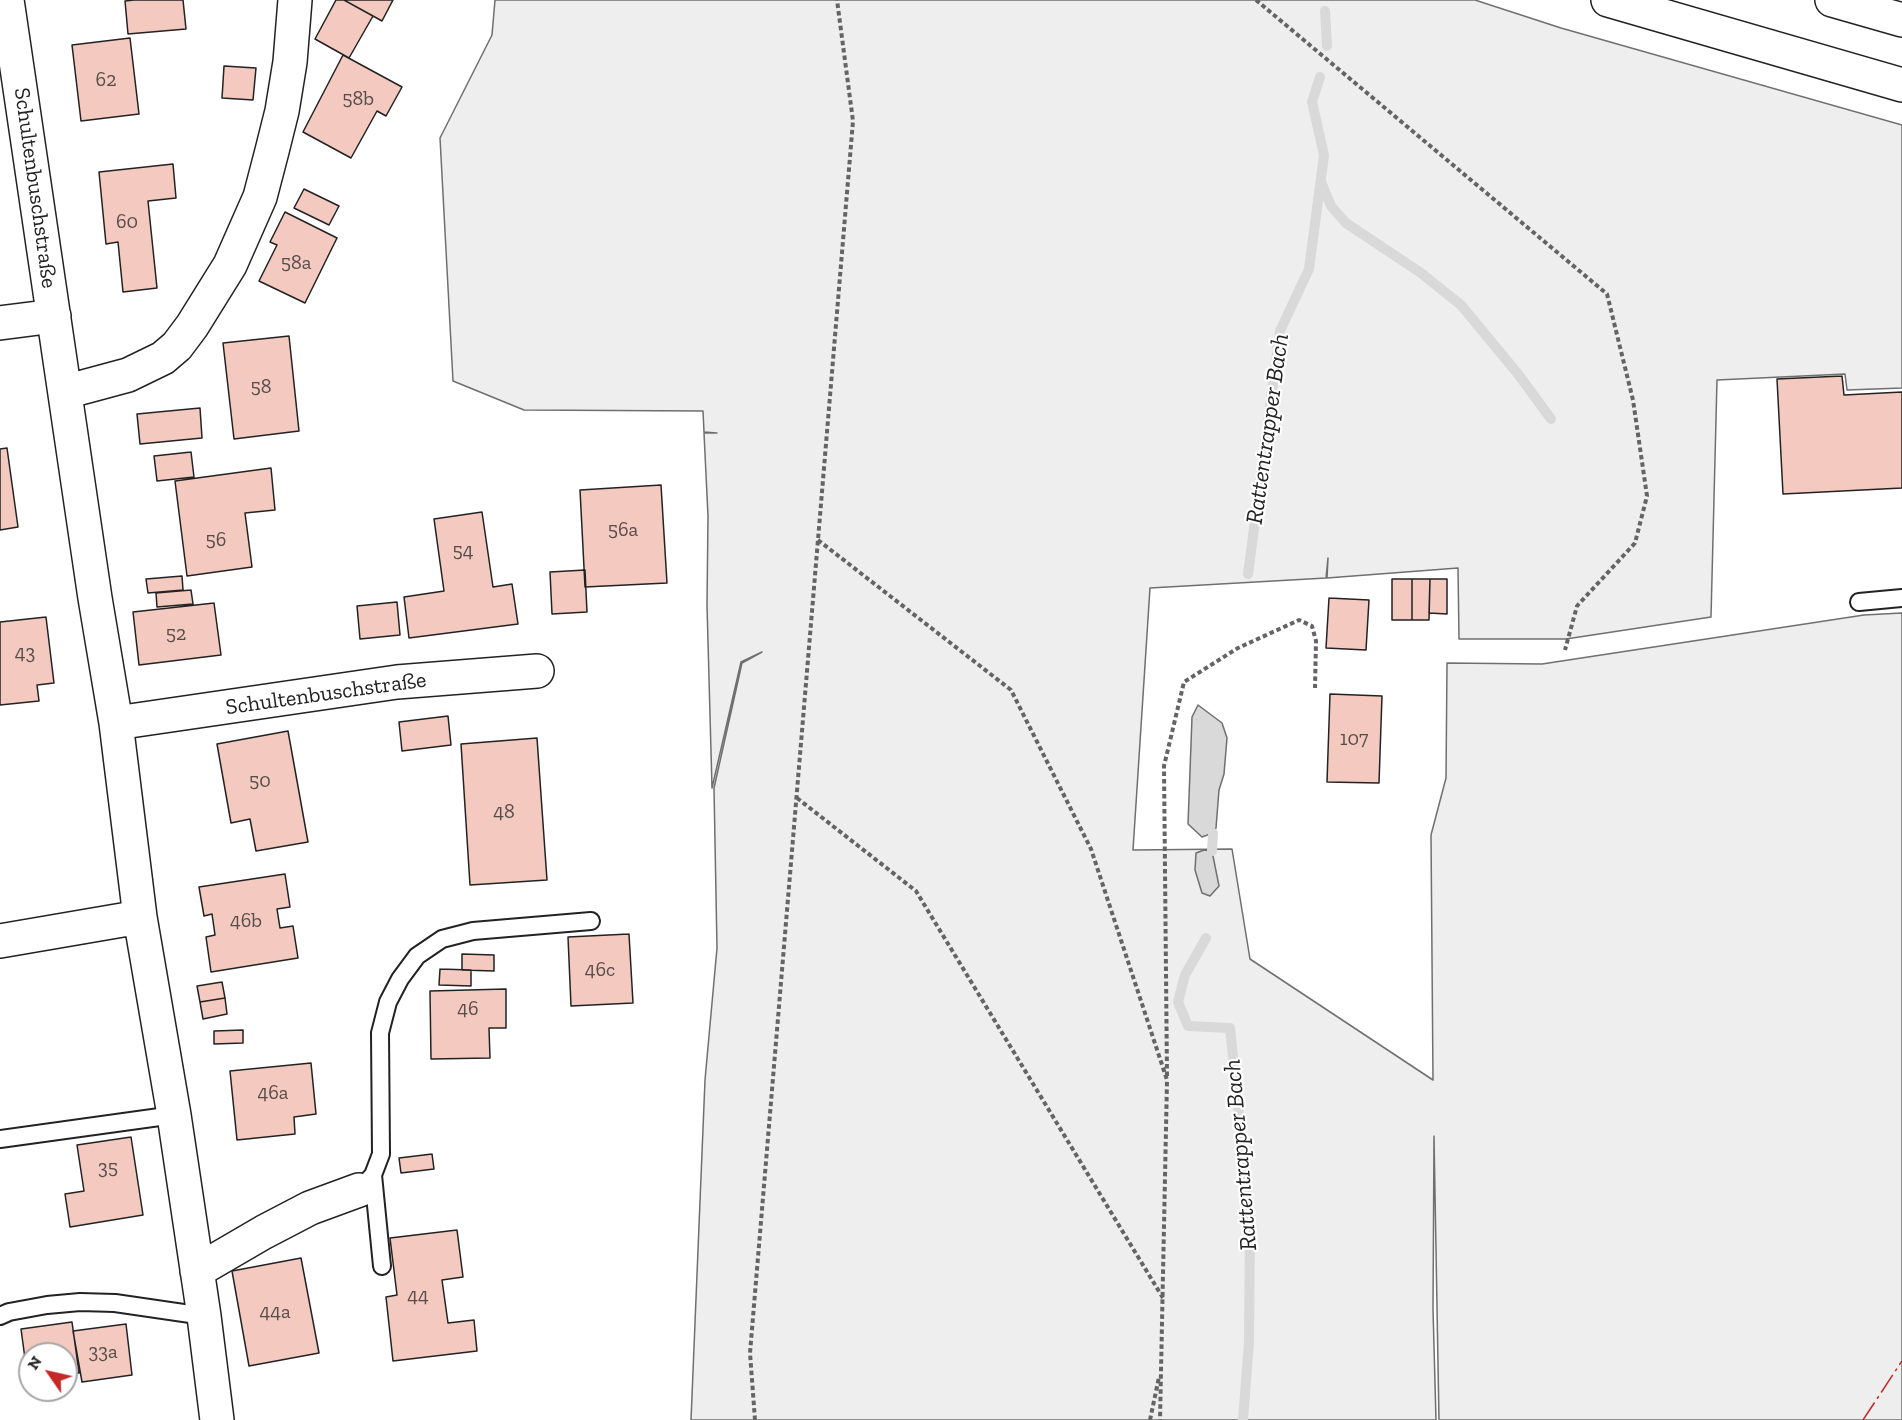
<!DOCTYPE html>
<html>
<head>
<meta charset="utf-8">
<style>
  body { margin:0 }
  #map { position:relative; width:1902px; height:1420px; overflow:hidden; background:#fff; font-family:"Zilla Slab",serif }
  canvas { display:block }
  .north { position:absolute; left:18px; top:1342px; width:60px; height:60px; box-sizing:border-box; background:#fff; border:2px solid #a7a7a7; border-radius:50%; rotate:304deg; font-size:16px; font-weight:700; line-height:24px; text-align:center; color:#222 }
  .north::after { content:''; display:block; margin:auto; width:21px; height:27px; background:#c62828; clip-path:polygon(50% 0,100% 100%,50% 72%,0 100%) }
</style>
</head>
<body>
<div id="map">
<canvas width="1902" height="1420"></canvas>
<div class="north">N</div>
</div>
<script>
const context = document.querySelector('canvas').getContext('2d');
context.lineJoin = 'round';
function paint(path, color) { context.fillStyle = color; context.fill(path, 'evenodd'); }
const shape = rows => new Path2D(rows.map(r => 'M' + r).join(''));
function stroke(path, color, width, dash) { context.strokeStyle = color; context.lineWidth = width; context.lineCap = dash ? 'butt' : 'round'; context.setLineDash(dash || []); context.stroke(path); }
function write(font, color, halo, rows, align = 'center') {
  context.font = font + ' "Zilla Slab",serif'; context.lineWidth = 4.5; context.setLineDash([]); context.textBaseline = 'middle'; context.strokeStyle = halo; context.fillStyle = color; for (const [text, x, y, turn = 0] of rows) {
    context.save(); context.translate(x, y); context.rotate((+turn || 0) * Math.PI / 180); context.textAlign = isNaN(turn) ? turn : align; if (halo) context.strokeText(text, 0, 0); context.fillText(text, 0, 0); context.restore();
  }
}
const green = shape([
  [495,0,1475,0,1561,28,1902,125,1902,388,1847,390,1845,374,1717,380,1711,617,1566,639,1459,639,1458,568,1327,578,1328,558,1326,578,1150,588,1133,850,1232,849,1250,959,1433,1080,1431,835,1446,778,1447,663,1542,664,1864,615,1902,613,1902,1420,1439,1420,1434,1136,1433,1309,1436,1420,691,1420,705,1080,717,948,714,788,742,663,762,652,741,662,712,788,707,605,708,516,704,433,717,433,704,432,703,411,524,410,453,381,440,138,492,35,495,0]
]);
paint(green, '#eee');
stroke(green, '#6f6f6f', 1.5);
const water = shape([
  [1198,705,1222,723,1227,738,1224,774,1219,790,1216,828,1213,833,1202,837,1188,824,1192,717,1198,705],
  [1204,850,1212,851,1219,886,1210,896,1202,893,1195,870,1196,853,1204,850]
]);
paint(water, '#d9d9d9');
stroke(water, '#6f6f6f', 1.5);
stroke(shape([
  [1325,11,1327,46],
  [1321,182,1331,206,1346,223,1421,273,1461,305,1518,374,1551,419],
  [1248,574,1280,331,1309,269,1324,155,1312,102,1320,77],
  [1212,851,1213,833],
  [1206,938,1185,975,1178,1002,1188,1026,1230,1028,1250,1222,1249,1342,1243,1420]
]), '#d9d9d9', 10);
const building = shape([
  [134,0,183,0,186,29,128,34,125,1,134,0],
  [336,0,344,0,373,16,349,58,315,39,336,0],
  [344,0,393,0,382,21,344,0],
  [130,38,139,114,81,121,72,45,130,38],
  [343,55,402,87,386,116,377,111,351,158,303,132,343,55],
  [224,66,256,68,253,100,222,98,224,66],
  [173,164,176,198,148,201,157,288,123,292,118,242,106,244,99,172,173,164],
  [304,189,339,206,329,225,294,208,304,189],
  [285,212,337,238,305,303,259,281,277,245,270,242,285,212],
  [289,336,299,431,234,439,223,343,289,336],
  [1842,376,1844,395,1902,392,1902,488,1783,494,1777,379,1842,376],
  [200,408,202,438,140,444,137,414,200,408],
  [7,448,18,527,0,530,0,449,7,448],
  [191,452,194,477,157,481,154,456,191,452],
  [271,468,275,510,245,513,252,567,187,576,175,481,271,468],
  [661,485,667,583,585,587,580,490,661,485],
  [482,512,493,587,512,584,518,624,409,638,404,597,444,591,434,519,482,512],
  [585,570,587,612,552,614,550,572,585,570],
  [182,576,183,590,148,593,146,579,182,576],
  [1392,579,1412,579,1412,620,1392,620,1392,579],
  [1412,579,1430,579,1429,620,1412,620,1412,579],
  [1430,579,1447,579,1447,614,1429,613,1430,579],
  [191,590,193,604,157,607,156,593,191,590],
  [1329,598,1369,600,1366,650,1326,648,1329,598],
  [397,602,400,635,360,639,357,606,397,602],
  [214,603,221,655,139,665,133,612,214,603],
  [46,617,54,683,37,685,39,701,0,705,0,622,46,617],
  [1330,694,1382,696,1379,783,1327,782,1330,694],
  [448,716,451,745,402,751,399,722,448,716],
  [288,731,308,842,256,851,250,819,231,823,217,744,288,731],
  [537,738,547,880,470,885,461,744,537,738],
  [285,874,290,907,277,909,280,928,293,926,298,958,211,972,206,937,215,935,212,914,204,916,199,887,285,874],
  [629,934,633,1003,571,1006,568,937,629,934],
  [462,954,494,955,494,971,462,970,462,954],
  [440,969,471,970,471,986,439,985,440,969],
  [222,982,225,998,200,1002,197,986,222,982],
  [506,989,506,1028,489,1028,490,1058,431,1059,430,991,506,989],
  [225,998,227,1014,203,1019,200,1002,225,998],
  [243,1030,243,1043,214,1044,214,1031,243,1030],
  [311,1063,316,1114,294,1117,295,1134,237,1140,230,1071,311,1063],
  [131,1137,143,1215,70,1227,65,1194,84,1191,77,1145,131,1137],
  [432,1154,434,1169,401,1173,399,1158,432,1154],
  [457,1230,463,1277,442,1280,448,1323,474,1320,477,1351,393,1361,386,1297,397,1295,390,1238,457,1230],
  [301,1258,319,1353,249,1366,232,1271,301,1258],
  [72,1322,79,1373,66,1375,66,1354,30,1354,30,1381,28,1381,21,1329,72,1322],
  [126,1324,132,1375,82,1382,73,1331,126,1324]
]);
paint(building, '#f3c9c0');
stroke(building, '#222', 1.5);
const lane = shape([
  [1859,602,1902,598],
  [0,1139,174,1115],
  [373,1175,382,1266],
  [359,1190,373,1175,381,1154,380,1033,388,1002,400,979,417,956,442,939,473,931,591,921],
  [0,1316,9,1312,47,1305,80,1302,115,1303,204,1316]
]);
const street = shape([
  [7,0,95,598,116,723,140,917,174,1115,204,1316,217,1420],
  [0,323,54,316],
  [65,392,128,375,163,358,177,346,192,326,230,265,260,197,272,151,282,111,290,62,295,0],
  [116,723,397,682,537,671],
  [0,941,140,917],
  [197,1271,264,1232,310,1208,359,1190]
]);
const highway = shape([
  [1608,0,1902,85],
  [1832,0,1902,20]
]);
stroke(lane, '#222', 20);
stroke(street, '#222', 36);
stroke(highway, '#222', 36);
stroke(shape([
  [1256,0,1607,294,1633,400,1647,496,1635,543,1577,606,1565,650],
  [818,540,1011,690,1091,849,1167,1080,1160,1420],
  [797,798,916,891,1163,1298],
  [1167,1076,1164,766,1184,682,1238,648,1299,620,1312,626,1316,641,1315,688],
  [755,1420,750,1353,853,121,837,0],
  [1150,1420,1159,1377]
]), '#646464', 4, [4.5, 3]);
stroke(lane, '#fff', 16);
stroke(street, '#fff', 33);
stroke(highway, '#fff', 33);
stroke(shape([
  [1863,1420,1902,1361]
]), '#c62828', 1.5, [21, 4.5, 3, 4.5]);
write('20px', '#564c4a', null, [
  ["62",106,80],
  ["58b",358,99],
  ["60",127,222],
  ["58a",296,263],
  ["58",261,387],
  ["56a",623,530],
  ["56",216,540],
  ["54",463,551],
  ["52",176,634],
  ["43",25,653],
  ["107",1354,739],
  ["50",260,781],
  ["48",504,812],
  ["46b",246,921],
  ["46c",600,970],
  ["46",468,1009],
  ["46a",273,1093],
  ["35",108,1168],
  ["44",418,1296],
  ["44a",275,1312],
  ["33a",103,1352]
]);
write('22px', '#222', '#fff', [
  ["Schultenbuschstraße",35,188,82],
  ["Schultenbuschstraße",326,694,-8]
]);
write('italic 24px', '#222', '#fff', [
  ["Rattentrapper Bach",1268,429,-82],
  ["Rattentrapper Bach",1241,1155,-95]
]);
</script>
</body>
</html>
